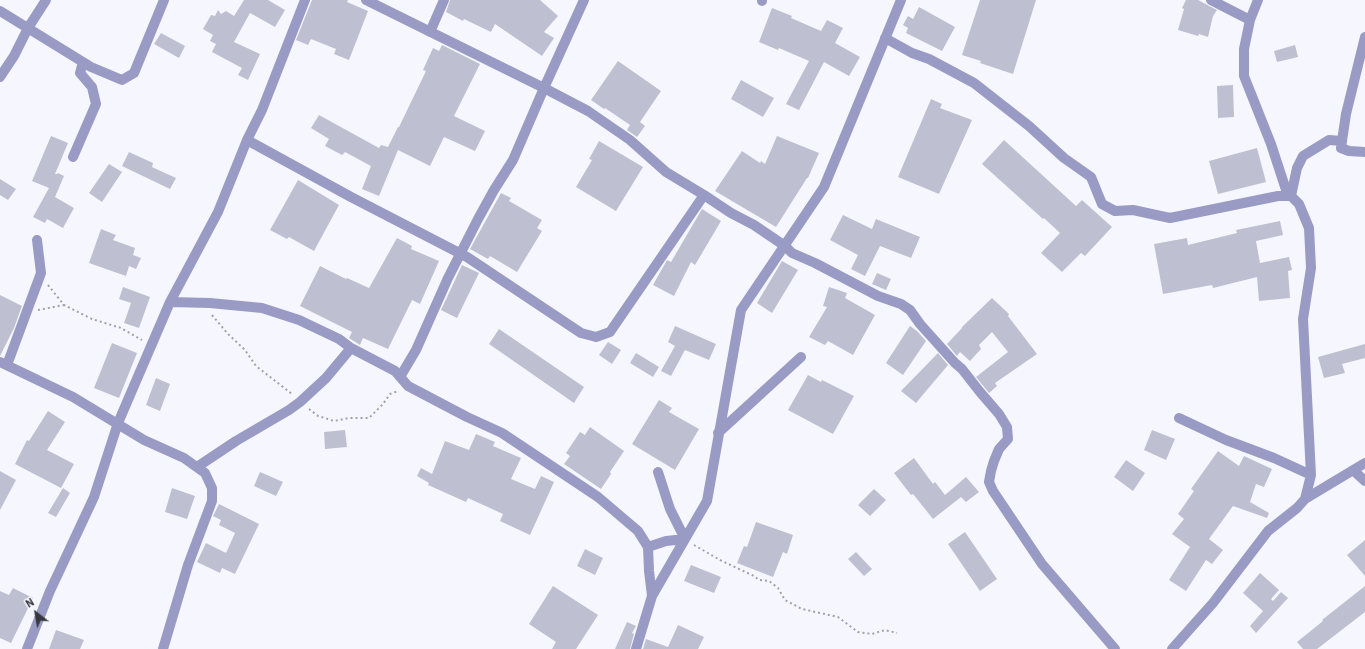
<!DOCTYPE html>
<html>
<head>
<meta charset="utf-8">
<style>
  body { margin:0 }
  #map { position:relative; width:1365px; height:649px; overflow:hidden; background:#f6f7fe; font-family:Barlow,sans-serif }
  canvas { display:block }
  .north { position:absolute; left:16px; top:593px; width:40px; height:40px; -webkit-text-stroke:3px #f6f7fe; paint-order:stroke; rotate:329deg; font-size:11px; font-weight:700; line-height:16px; text-align:center; color:#37383f }
  .north::after { content:''; display:block; margin:auto; width:14px; height:18px; background:#37383f; clip-path:polygon(50% 0,100% 100%,50% 72%,0 100%) }
</style>
</head>
<body>
<div id="map">
<canvas width="1365" height="649"></canvas>
<div class="north">N</div>
</div>
<script>
const context = document.querySelector('canvas').getContext('2d');
context.lineJoin = 'round';
function paint(path, color) { context.fillStyle = color; context.fill(path, 'evenodd'); }
const shape = rows => new Path2D(rows.map(r => 'M' + r).join(''));
function stroke(path, color, width, dash) { context.strokeStyle = color; context.lineWidth = width; context.lineCap = dash ? 'butt' : 'round'; context.setLineDash(dash || []); context.stroke(path); }
paint(shape([
  [244,0,268,0,285,10,275,27,250,13,234,42,260,54,248,80,238,75,242,68,212,52,216,44,210,41,213,35,203,29,211,15,215,16,218,10,221,14,226,11,234,16],
  [312,0,348,0,347,2,368,11,349,60,334,54,336,49,311,39,308,45,296,40],
  [450,0,540,0,558,16,544,32,554,38,542,56,495,24,491,32,464,19,463,21,446,12],
  [980,0,1036,0,1013,74,980,63,981,61,962,55],
  [1186,0,1198,0,1217,10,1213,16,1208,37,1199,34,1198,36,1178,30,1184,9,1182,8],
  [919,7,955,27,942,51,906,33,908,28,903,25,908,16,913,19],
  [772,8,792,16,791,18,821,31,827,20,843,28,835,43,860,57,849,76,824,62,799,110,786,104,809,61,779,48,778,50,759,42],
  [161,33,185,46,179,58,154,44],
  [442,45,480,64,454,116,485,131,475,151,444,137,430,166,398,150,379,196,362,189,371,166,345,152,342,155,325,146,329,139,311,128,319,115,379,148,381,145,388,147,398,127,399,127,426,71,423,70,433,48,439,51],
  [1295,45,1298,57,1277,62,1274,51],
  [618,61,661,91,640,122,645,126,637,137,627,130,630,125,605,108,604,109,591,100],
  [741,80,774,98,763,117,731,99],
  [1233,85,1234,117,1218,118,1217,86],
  [931,99,942,104,940,108,972,120,939,194,898,177],
  [51,136,68,143,55,174,57,174,58,173,64,176,55,197,74,208,63,228,47,219,45,223,33,217,49,188,32,181],
  [777,136,819,153,808,178,807,178,776,227,715,191,742,151,760,163,761,161,765,164],
  [1004,140,1076,206,1082,200,1112,227,1085,256,1081,253,1062,272,1041,253,1060,233,1044,218,1043,219,982,164],
  [599,141,643,167,616,211,576,187,592,160,589,159],
  [1257,148,1266,182,1218,194,1209,161],
  [129,152,153,163,152,167,176,178,170,189,122,166],
  [109,164,122,172,102,202,89,193],
  [0,179,16,189,8,200,0,195],
  [298,180,339,205,314,251,289,237,287,239,270,230],
  [501,193,511,198,509,201,542,220,537,228,542,231,517,272,490,256,488,259,470,249],
  [702,209,721,221,695,265,691,262,674,296,653,285,667,260,671,262],
  [843,215,872,229,876,219,920,237,911,258,880,246,865,276,851,269,858,255,830,240],
  [1280,221,1283,235,1256,241,1260,263,1289,257,1292,270,1288,271,1290,298,1259,301,1257,277,1213,288,1212,285,1163,294,1154,244,1187,238,1188,245,1237,233,1236,230],
  [101,229,116,235,113,240,135,248,133,255,141,258,136,269,129,266,126,276,89,263],
  [397,238,412,246,411,249,439,261,420,304,412,300,388,349,363,338,360,345,349,338,352,332,300,306,320,266,346,279,347,278,369,288],
  [782,261,798,270,772,313,757,303],
  [462,265,479,273,457,318,441,310],
  [877,273,891,279,886,290,872,284],
  [123,287,150,297,139,328,124,323,131,303,119,299],
  [829,287,847,293,845,298,875,315,853,355,828,341,825,345,809,337,827,307,823,306],
  [0,295,22,306,14,328,0,356],
  [992,298,1009,314,1008,316,1037,354,995,383,997,386,989,393,976,377,1008,352,992,332,979,345,981,349,970,361,960,352,957,356,947,344,962,328,962,327],
  [675,326,716,344,709,360,685,350,671,376,661,371,675,346,668,342],
  [910,326,917,331,926,341,903,375,886,363],
  [499,329,584,387,574,403,489,344],
  [608,342,621,350,612,364,599,355],
  [112,343,137,353,119,398,94,388],
  [1365,344,1365,358,1342,364,1345,373,1324,378,1318,357],
  [636,353,659,367,653,377,630,363],
  [938,353,948,365,916,403,901,391],
  [808,375,821,382,822,380,854,396,833,434,788,410],
  [156,378,170,384,160,411,146,405],
  [659,400,672,408,669,412,699,429,675,470,632,444],
  [48,411,65,422,47,450,74,464,61,488,15,464,27,440,29,441],
  [590,427,624,451,610,472,611,474,601,489,564,464,570,456,566,453,580,432,585,435],
  [345,430,347,447,325,449,324,432],
  [1152,430,1175,439,1166,460,1144,450],
  [476,434,495,442,493,446,521,458,511,479,535,489,541,476,554,482,530,535,500,521,503,514,468,498,466,502,428,485,429,483,417,476,421,468,432,474,445,441,469,450],
  [1218,451,1239,466,1244,456,1272,469,1264,487,1256,484,1250,502,1269,513,1267,518,1233,506,1209,539,1223,550,1212,564,1206,560,1186,591,1169,580,1190,547,1172,534,1184,519,1178,514,1194,491,1191,489],
  [914,458,933,484,935,482,945,495,966,477,979,492,966,502,961,497,933,519,913,494,911,495,894,473],
  [1126,460,1145,473,1133,491,1114,477],
  [0,471,16,480,0,510],
  [260,472,283,482,276,496,254,486],
  [63,488,70,493,56,517,48,513],
  [172,488,195,496,187,519,165,512],
  [874,489,886,500,870,516,858,505],
  [219,504,259,524,235,574,222,568,220,573,197,562,206,543,226,553,235,533,219,525,221,520,213,516],
  [756,522,793,535,787,554,783,552,773,577,737,563,744,546,747,547],
  [965,532,997,579,980,591,948,544],
  [1365,540,1365,576,1347,555],
  [585,549,603,558,595,575,577,566],
  [856,552,872,569,864,576,848,559],
  [691,565,721,577,714,593,684,581],
  [1260,573,1279,590,1271,599,1273,601,1281,592,1288,598,1256,633,1250,626,1263,611,1243,593],
  [553,586,598,615,576,649,552,649,556,642,529,624],
  [1365,586,1365,612,1317,649,1303,649,1297,642,1323,621,1322,620],
  [13,588,33,598,11,643,0,638,0,591,9,595],
  [627,622,636,626,632,633,634,634,630,649,615,649],
  [678,625,704,637,698,649,643,649,646,639,668,647],
  [56,630,84,640,80,649,49,649]
]), '#bebfd1');
stroke(shape([
  [48,285,64,305,92,319,121,328,142,340],
  [38,310,64,305],
  [212,315,228,334,245,350,256,366,292,394],
  [309,409,318,416,334,421,349,418,369,418,383,404,390,394,398,391],
  [694,545,720,560,754,576,759,580,769,581,778,588,785,600,802,609,838,617,858,632,872,634,885,630,897,633]
]), '#a0a1a8', 2, [2, 3]);
stroke(shape([
  [366,0,544,88,588,111,630,140,666,172,704,195,731,213,754,225,785,246,792,253,815,263,878,296,901,304,910,310,920,324,955,363,962,369,980,392,999,414,1007,427,1008,439,999,449,994,461,991,471,989,482,993,491,1042,564,1115,649],
  [1211,0,1250,20],
  [1258,0,1250,20,1244,49,1244,76,1271,144,1288,196],
  [762,1,762,0],
  [0,11,91,67,122,80,134,73,164,0],
  [430,32,444,0],
  [885,38,912,53,929,59,974,83,1029,126,1064,158,1091,177,1102,204,1115,211,1133,210,1170,218,1278,196,1291,196,1299,204,1309,228,1311,268,1303,319,1311,475,1305,499,1297,508,1268,531,1213,603,1172,649],
  [0,77,14,56,28,28,46,0],
  [247,140,351,197,467,257,581,333,596,337,610,332,704,195],
  [1342,141,1341,148,1349,151,1365,152],
  [73,157,96,104,92,87,80,73,83,62],
  [1291,196,1297,168,1303,156,1329,140,1342,141,1346,114,1365,37],
  [170,302,210,303,262,308,299,320,339,339,351,348,395,371,408,386,467,417,502,433,598,497,638,531,648,547],
  [0,362,73,397,144,440,184,458,205,473,212,488,212,501,188,565,163,649],
  [7,365,41,273,37,240],
  [400,377,416,350,448,278,478,219,494,190,513,160,544,88,584,0],
  [1179,418,1226,440,1274,458,1311,475],
  [718,433,801,357],
  [197,467,236,441,289,410,300,402,326,378,351,348],
  [1353,470,1365,481],
  [658,472,670,509,685,539],
  [1305,499,1365,463],
  [652,596,649,571,648,547,666,541,685,539],
  [27,649,50,591,94,497,118,423,170,302,218,212,247,140,262,110,305,0],
  [636,649,652,596,707,501,741,310,824,187,901,0]
]), '#9a9bc4', 10);
</script>
</body>
</html>
